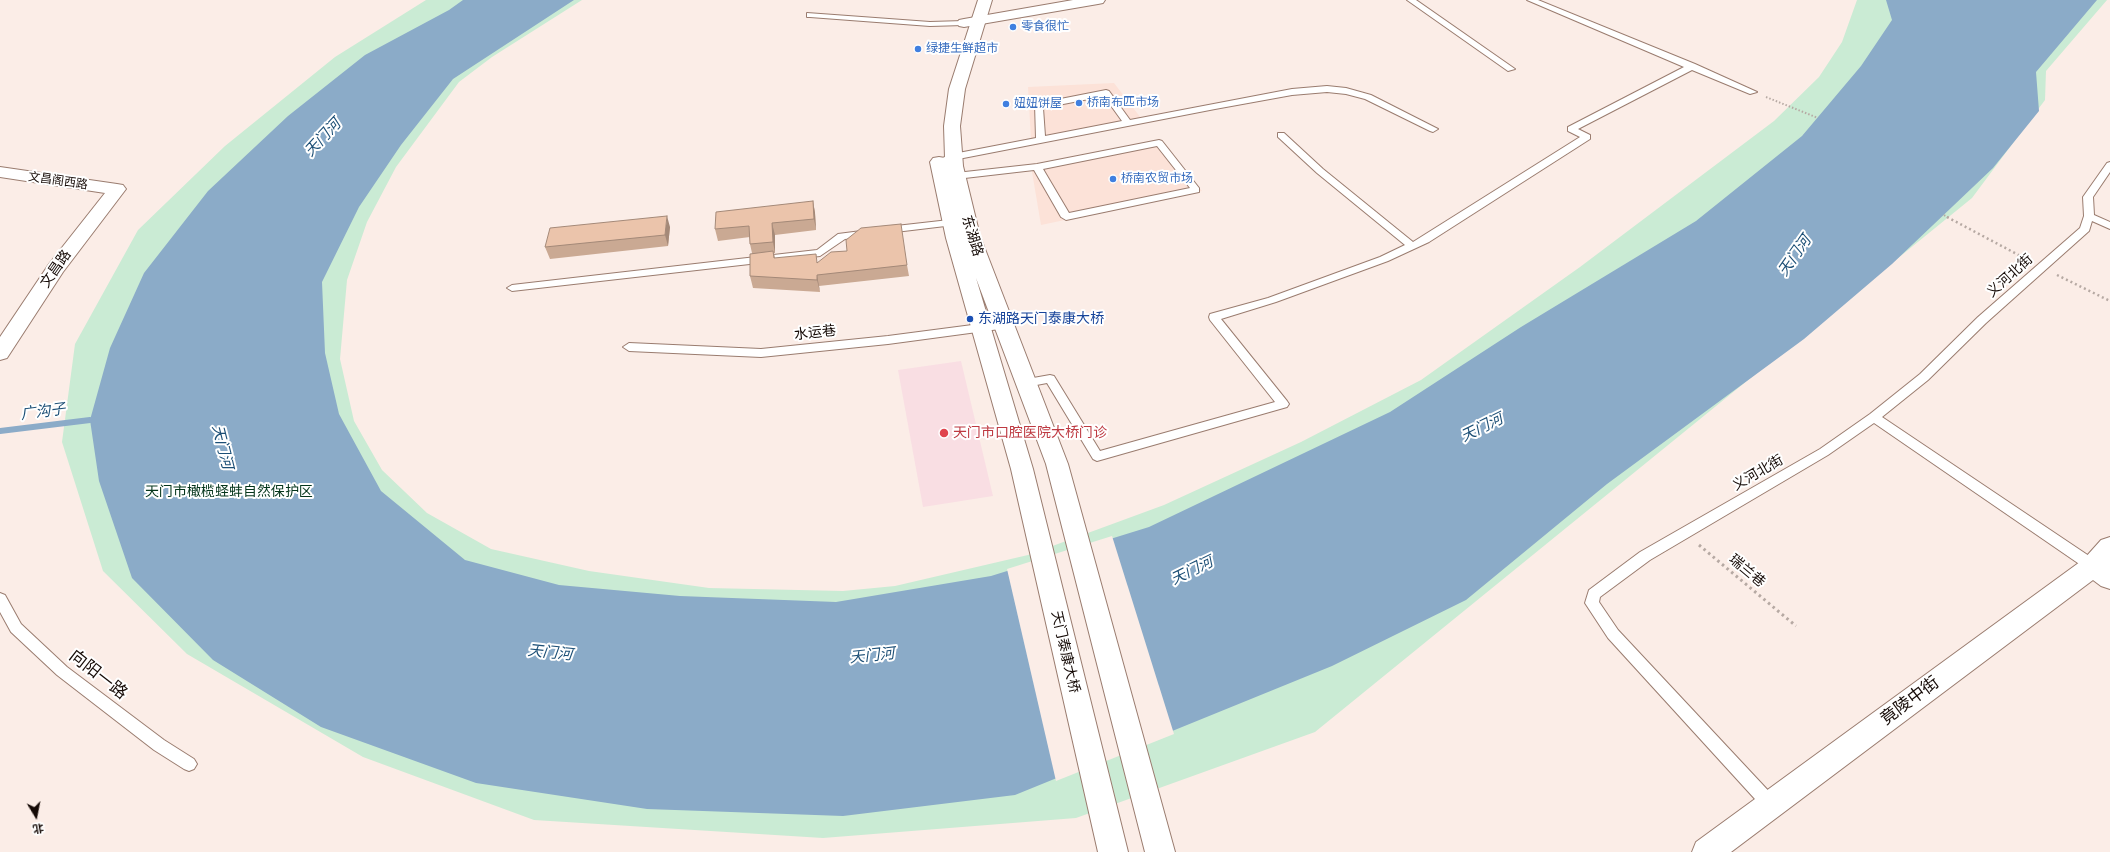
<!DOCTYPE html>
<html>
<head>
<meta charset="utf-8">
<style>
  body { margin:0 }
  #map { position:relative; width:2110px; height:852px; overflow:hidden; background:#fbede7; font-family:Karla,"Noto Sans SC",sans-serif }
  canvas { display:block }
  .north { position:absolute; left:16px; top:796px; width:40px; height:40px; -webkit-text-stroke:3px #fff; paint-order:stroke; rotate:170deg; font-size:11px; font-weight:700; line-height:16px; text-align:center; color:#150a06 }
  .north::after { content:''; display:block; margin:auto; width:14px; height:18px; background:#150a06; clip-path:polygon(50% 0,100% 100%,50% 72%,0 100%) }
</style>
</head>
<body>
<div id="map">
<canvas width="2110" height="852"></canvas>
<div class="north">北</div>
</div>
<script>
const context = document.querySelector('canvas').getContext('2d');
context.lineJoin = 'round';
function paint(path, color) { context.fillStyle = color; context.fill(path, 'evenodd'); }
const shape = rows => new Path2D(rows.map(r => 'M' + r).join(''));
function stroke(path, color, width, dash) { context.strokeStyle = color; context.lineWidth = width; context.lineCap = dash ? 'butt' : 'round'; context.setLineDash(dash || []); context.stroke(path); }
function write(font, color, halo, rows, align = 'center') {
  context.font = font + ' Karla,"Noto Sans SC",sans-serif'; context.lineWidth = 4; context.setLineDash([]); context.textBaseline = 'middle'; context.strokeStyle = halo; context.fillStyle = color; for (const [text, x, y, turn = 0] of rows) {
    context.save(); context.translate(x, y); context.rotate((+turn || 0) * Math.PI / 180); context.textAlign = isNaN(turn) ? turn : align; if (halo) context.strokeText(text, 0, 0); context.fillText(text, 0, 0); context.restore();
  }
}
paint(shape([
  [1114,83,1141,118,1031,139,1028,87],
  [1160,140,1202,191,1041,225,1031,166]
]), '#fce2d8');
paint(shape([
  [961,361,993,496,923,507,898,370]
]), '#f9dee3');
paint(shape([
  [426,0,582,0,492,57,459,82,396,167,367,222,347,280,340,359,354,421,382,470,427,513,491,549,589,571,709,588,843,591,895,586,1028,555,1164,505,1301,442,1421,380,1580,267,1774,121,1819,77,1842,42,1857,0,2107,0,2046,71,2045,100,1972,198,1315,732,1076,818,823,838,534,820,363,757,187,654,103,571,62,442,75,344,138,230,225,146,335,57]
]), '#caebd4');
paint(shape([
  [463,0,574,0,453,79,401,145,359,207,322,282,325,353,339,414,381,491,465,560,559,585,680,596,836,602,991,576,1149,527,1390,412,1521,327,1696,221,1802,136,1861,66,1892,20,1886,0,2097,0,2036,72,2039,111,1993,168,1892,264,1804,339,1607,484,1466,600,1332,666,1015,795,843,816,647,809,476,783,321,727,213,660,132,578,99,481,90,420,110,348,144,273,208,191,288,116,365,55,449,10]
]), '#8babc8');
paint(shape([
  [1112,536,1174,734,1056,781,1007,569]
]), '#fbede7');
stroke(shape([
  [0,431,90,420]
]), '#8babc8', 6);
const lane = shape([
  [1407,0,1416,0,1515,69,1508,71,1407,0],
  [1527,0,1538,0,1695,64,1757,92,1750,94,1692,70,1578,129,1590,135,1590,139,1429,242,1388,261,1276,302,1221,319,1287,401,1289,404,1287,407,1097,461,1093,459,1047,383,1026,387,1022,386,1020,383,1022,380,1050,375,1054,376,1100,451,1275,402,1210,320,1209,317,1210,314,1268,298,1380,257,1405,245,1317,173,1278,137,1278,133,1284,133,1323,169,1413,242,1580,137,1568,131,1568,127,1684,67,1527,0],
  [807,13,930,22,964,21,968,23,964,25,930,26,810,17,807,17,807,13],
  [1327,86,1346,88,1371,95,1438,129,1433,132,1430,131,1365,99,1346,94,1327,92,1292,95,1215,109,948,161,943,158,948,155,1036,138,1035,104,1106,90,1109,91,1130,120,1292,89,1327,86],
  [1104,96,1122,121,1045,136,1043,108,1104,96],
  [1159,140,1162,141,1199,188,1199,192,1066,220,1061,217,1034,170,956,179,951,176,956,173,1037,164,1159,140],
  [1157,146,1190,188,1069,213,1043,169,1157,146],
  [2110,162,2110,172,2093,197,2094,215,2110,222,2110,229,2092,221,2089,231,1986,323,1928,380,1882,417,2098,562,2100,566,2098,570,2093,571,2088,570,1874,423,1828,455,1650,560,1600,597,1599,602,1618,630,1777,800,1779,805,1777,810,1771,812,1765,810,1608,638,1585,603,1589,590,1640,552,1820,449,1870,414,1920,374,1978,317,2080,228,2084,216,2083,197,2107,163,2110,162],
  [958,219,963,222,962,224,887,233,882,230,887,227,958,219],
  [869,230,874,233,873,235,845,239,820,256,512,291,507,288,512,285,817,250,838,234,869,230],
  [1003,321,1007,322,1008,325,1007,328,888,344,761,357,629,351,623,347,629,343,761,349,888,336,1003,321],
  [0,593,5,595,21,624,67,667,164,740,194,759,197,764,194,769,189,771,184,769,154,750,57,675,11,632,0,612,0,593]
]);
const street = shape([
  [1073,0,1105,0,1103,3,1098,4,964,27,959,26,957,23,959,20,964,19,1073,0],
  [0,167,117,184,123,185,126,189,63,272,7,358,0,360,0,337,49,264,105,193,0,177,0,167],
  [2110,537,2110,589,2101,586,2093,580,1731,852,1692,852,1696,842,2084,559,2101,540,2110,537]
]);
const secondary = shape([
  [978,0,992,0,965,89,960,126,963,166,980,236,1068,464,1175,852,1145,852,1046,464,976,278,1033,469,1128,852,1098,852,1011,469,946,238,930,162,933,158,939,157,945,158,944,126,949,89,978,0]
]);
stroke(lane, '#9a7c6f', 2);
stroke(street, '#9a7c6f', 2);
stroke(secondary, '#9a7c6f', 2);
stroke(shape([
  [1766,97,1818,118],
  [1944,215,1949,218]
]), '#b6a9a3', 2, [1.5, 2]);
stroke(shape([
  [1947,217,2028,260],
  [2057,275,2110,301]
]), '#b6a9a3', 2.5, [2, 3]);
stroke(shape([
  [1699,545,1796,626]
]), '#b6a9a3', 3, [2.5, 3.5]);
paint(lane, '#fff');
paint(street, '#fff');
paint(secondary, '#fff');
paint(shape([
  [813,201,815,213,816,230,775,235,775,253,774,253,775,258,818,262,907,265,909,276,819,286,820,292,753,288,750,276,752,253,750,244,750,237,718,241,715,229],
  [670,227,668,246,550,259,545,247]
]), '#caa993');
paint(shape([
  [813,201,815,213,816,230,814,219],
  [667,216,670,227,668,246,665,235],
  [772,223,775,235,775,253,773,242],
  [817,275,819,286,820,292,817,280]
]), '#a48978');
const building = shape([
  [813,201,814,219,772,223,773,242,750,244,749,226,715,229,716,212,813,201],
  [667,216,665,235,545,247,550,228,667,216],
  [901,224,907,265,817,275,817,280,750,276,750,254,773,251,774,258,816,254,817,263,831,252,847,251,846,240,861,228,901,224]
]);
paint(building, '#ebc4ab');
stroke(building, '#a48978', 1);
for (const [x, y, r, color] of [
  [1013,27,4,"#3f7fe0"],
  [918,49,4,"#3f7fe0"],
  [1079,103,4,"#3f7fe0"],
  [1006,104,4,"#3f7fe0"],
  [1113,179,4,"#3f7fe0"],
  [970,319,4,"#1a4fb4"],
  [944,433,5,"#e0444e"]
]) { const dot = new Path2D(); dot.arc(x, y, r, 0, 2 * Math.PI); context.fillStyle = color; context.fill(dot); stroke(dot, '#fff', 1.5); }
write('12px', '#366cbe', '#fff', [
  ["零食很忙",1021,27],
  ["绿捷生鲜超市",926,49],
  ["桥南布匹市场",1087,103],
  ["妞妞饼屋",1014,104],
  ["桥南农贸市场",1121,179]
], 'left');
write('12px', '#150a06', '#fff', [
  ["文昌阁西路",58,181,8]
]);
write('14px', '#150a06', '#fff', [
  ["东湖路",972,236,73],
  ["文昌路",56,269,-55],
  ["义河北街",2010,276,-42],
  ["水运巷",815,333,-6],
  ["义河北街",1758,473,-30],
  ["瑞兰巷",1747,571,40],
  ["天门泰康大桥",1065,652,77]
]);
write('14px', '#164399', '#fff', [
  ["东湖路天门泰康大桥",978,319]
], 'left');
write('14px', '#be3a42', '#fff', [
  ["天门市口腔医院大桥门诊",953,433]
], 'left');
write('14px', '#04351b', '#fff', [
  ["天门市橄榄蛏蚌自然保护区",229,492]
]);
write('italic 15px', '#1c4f76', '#fff', [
  ["天门河",323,138,-47],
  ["天门河",1795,256,-55],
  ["广沟子",43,412,-7],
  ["天门河",1482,428,-26],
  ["天门河",222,447,76],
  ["天门河",1192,571,-26],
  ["天门河",550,653,6],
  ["天门河",872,656,-6]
]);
write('17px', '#150a06', '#fff', [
  ["向阳一路",98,675,38],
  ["竟陵中街",1910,701,-37]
]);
</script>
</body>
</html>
